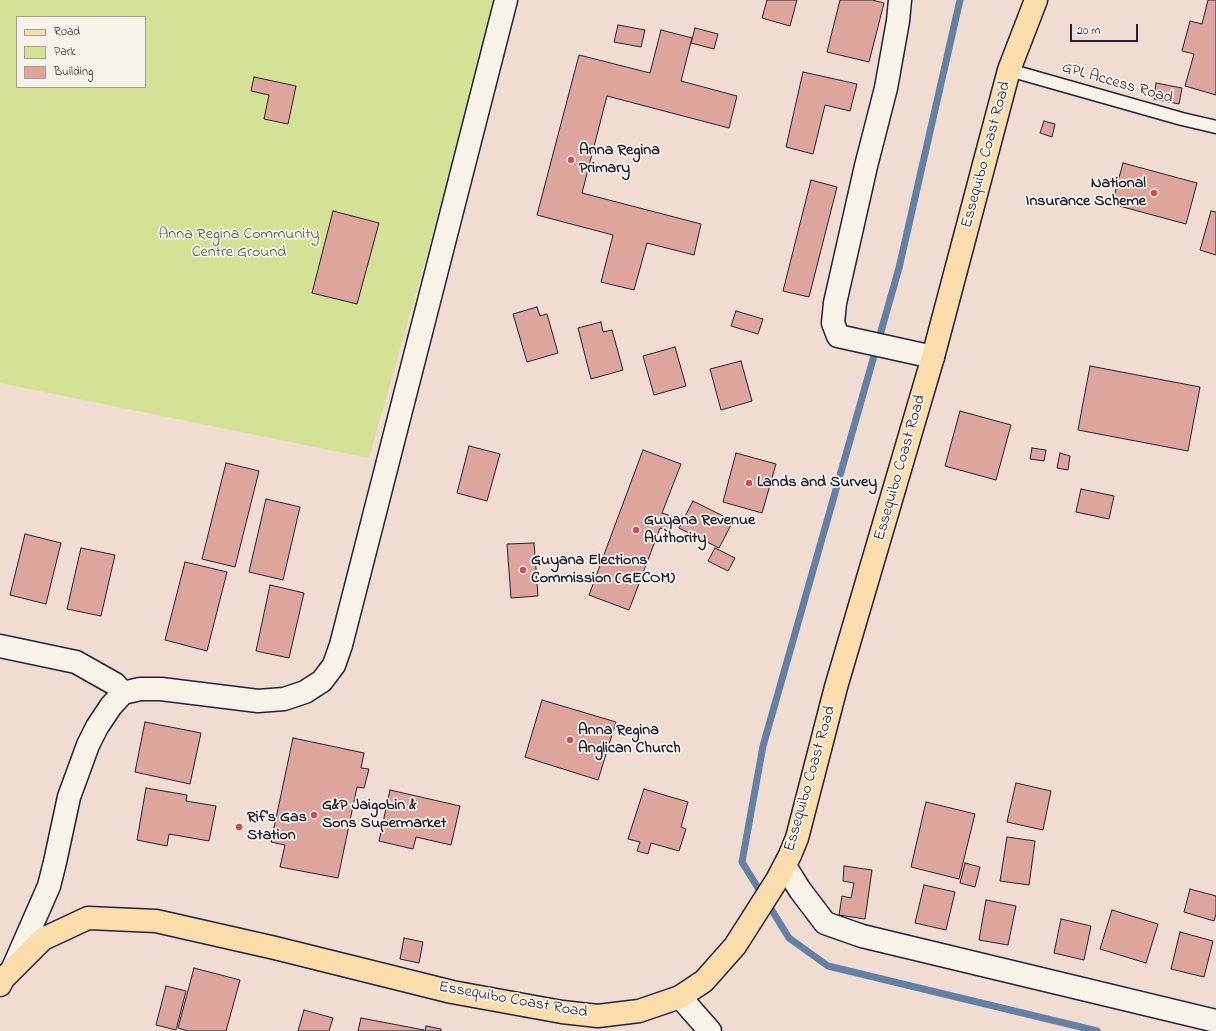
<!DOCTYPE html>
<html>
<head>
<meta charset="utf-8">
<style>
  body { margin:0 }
  #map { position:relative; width:1216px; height:1031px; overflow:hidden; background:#f0dcd1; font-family:"Indie Flower",sans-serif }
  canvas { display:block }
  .legend { position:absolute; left:16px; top:16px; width:130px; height:72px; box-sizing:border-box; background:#f7f3e8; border:1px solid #a29fa3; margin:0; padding:5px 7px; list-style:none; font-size:12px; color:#22223b }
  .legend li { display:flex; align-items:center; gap:8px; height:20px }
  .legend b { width:20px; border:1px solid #a29fa3 }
  .scale { position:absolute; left:1070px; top:24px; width:68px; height:18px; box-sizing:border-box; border:2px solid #22223b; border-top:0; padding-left:5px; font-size:12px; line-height:14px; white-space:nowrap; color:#22223b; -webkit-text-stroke:3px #f7f3e8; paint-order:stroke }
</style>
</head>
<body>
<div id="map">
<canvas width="1216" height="1031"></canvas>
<ul class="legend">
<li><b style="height:5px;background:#faddab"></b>Road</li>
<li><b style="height:11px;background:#d5e194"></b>Park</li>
<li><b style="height:11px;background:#dea59c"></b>Building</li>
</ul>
<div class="scale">20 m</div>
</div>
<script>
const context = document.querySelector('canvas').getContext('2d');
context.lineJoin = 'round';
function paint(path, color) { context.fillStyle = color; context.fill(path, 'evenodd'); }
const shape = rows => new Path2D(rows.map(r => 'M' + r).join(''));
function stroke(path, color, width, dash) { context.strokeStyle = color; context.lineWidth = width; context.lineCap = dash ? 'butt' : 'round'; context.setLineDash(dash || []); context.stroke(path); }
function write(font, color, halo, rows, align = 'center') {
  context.font = font + ' "Indie Flower",sans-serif'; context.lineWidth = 3.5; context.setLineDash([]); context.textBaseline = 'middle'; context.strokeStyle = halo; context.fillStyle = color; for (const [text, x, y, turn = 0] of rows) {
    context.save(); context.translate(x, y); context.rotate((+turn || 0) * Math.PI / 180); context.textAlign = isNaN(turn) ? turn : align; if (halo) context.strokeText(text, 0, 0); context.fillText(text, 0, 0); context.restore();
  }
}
paint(shape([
  [0,0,499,0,369,458,0,383],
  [17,17,145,17,145,87,17,87]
]), '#d5e194');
stroke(shape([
  [960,0,899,268,763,746,742,862,789,938,828,966,1097,1031]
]), '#6381a4', 7);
const building = shape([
  [767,0,797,0,790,26,762,18,767,0],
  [840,0,872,0,884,3,869,62,827,52,840,0],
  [1208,0,1216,0,1216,95,1185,86,1194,54,1182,51,1190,21,1202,24,1208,0],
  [618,25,645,30,641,47,614,42,618,25],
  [695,28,718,34,714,49,691,43,695,28],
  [661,30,692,38,681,81,737,96,729,128,607,96,582,193,701,224,694,255,647,243,634,290,601,282,613,235,537,215,579,55,650,73,661,30],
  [803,72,857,84,850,111,825,105,813,154,786,147,803,72],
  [254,77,296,86,288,124,264,119,269,95,251,91,254,77],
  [1156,83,1182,88,1179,104,1154,99,1156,83],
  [1044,121,1055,124,1052,137,1040,133,1044,121],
  [1123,163,1197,183,1186,224,1112,204,1123,163],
  [811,180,837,187,809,297,783,291,811,180],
  [333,211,379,223,357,304,312,293,333,211],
  [1211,211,1216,212,1216,255,1200,250,1211,211],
  [537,307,540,316,547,314,558,353,527,362,513,314,537,307],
  [736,311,763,319,758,334,731,326,736,311],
  [601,322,603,332,612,330,623,370,591,379,578,328,601,322],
  [675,347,686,386,654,395,643,356,675,347],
  [741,361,752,401,721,410,710,369,741,361],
  [1090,366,1200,387,1188,451,1078,430,1090,366],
  [960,411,1011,425,996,480,945,466,960,411],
  [469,446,500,454,487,501,457,493,469,446],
  [1032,448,1046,450,1044,461,1030,459,1032,448],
  [643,450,681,464,662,513,674,517,669,531,660,528,629,610,589,595,643,450],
  [736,453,776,464,762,513,723,502,736,453],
  [1060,453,1070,456,1068,470,1057,468,1060,453],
  [226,463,259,471,235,567,202,559,226,463],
  [1081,489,1114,496,1109,519,1076,512,1081,489],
  [266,499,300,507,283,580,249,572,266,499],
  [693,501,733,521,719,548,679,528,693,501],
  [25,534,61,543,46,604,10,595,25,534],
  [534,543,538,596,511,598,507,544,534,543],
  [81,548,115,555,101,616,67,609,81,548],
  [715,548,735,558,728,571,708,561,715,548],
  [185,562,227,572,207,651,165,640,185,562],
  [270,585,304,593,289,658,256,651,270,585],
  [542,700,616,722,598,780,525,757,542,700],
  [145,722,201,733,190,784,135,772,145,722],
  [293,738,364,753,361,768,369,769,364,788,357,787,338,878,280,867,285,845,271,842,293,738],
  [1016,783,1051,791,1043,830,1007,822,1016,783],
  [146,788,187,795,186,801,216,806,209,841,169,834,167,846,137,840,146,788],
  [644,789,688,802,681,827,686,829,679,851,651,843,648,854,637,851,640,842,628,839,644,789],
  [390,790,460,806,451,845,416,837,413,849,379,841,390,790],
  [926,802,975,814,959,879,911,867,926,802],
  [1007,837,1035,841,1029,885,1000,881,1007,837],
  [965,863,980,867,975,887,960,883,965,863],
  [844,866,872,870,865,919,839,915,842,896,851,898,854,883,843,881,844,866],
  [924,885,955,892,946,930,915,923,924,885],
  [1190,889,1216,896,1216,914,1214,921,1184,912,1190,889],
  [986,900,1016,906,1008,945,979,940,986,900],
  [1112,910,1158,924,1146,963,1100,949,1112,910],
  [1061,919,1091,926,1084,960,1054,953,1061,919],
  [1180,932,1213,941,1204,977,1171,969,1180,932],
  [404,938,423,942,419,963,400,959,404,938],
  [194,968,240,980,226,1031,188,1031,178,1028,194,968],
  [166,986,186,991,176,1030,156,1025,166,986],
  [304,1010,333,1018,329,1031,298,1031,304,1010],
  [361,1018,424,1030,424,1031,358,1031,361,1018],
  [426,1026,441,1029,441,1031,425,1031,426,1026]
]);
paint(building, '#dea59c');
stroke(building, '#22223b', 1);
const service = shape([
  [1009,70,1182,119,1216,127]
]);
const minor = shape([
  [900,0,898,21,886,88,866,166,835,303,833,323,838,336,933,357],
  [0,646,76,662,115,684,123,693],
  [13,968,49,886,55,862,69,797,88,745,97,727,111,706,123,693,140,689,161,689,258,701,284,699,305,692,322,681,334,665,341,645,506,0],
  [680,997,710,1031]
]);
const tertiary = shape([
  [785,866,800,890,825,923,862,936,1216,1021]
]);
const primary = shape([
  [0,985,3,979,43,939,88,918,156,921,275,948,452,992,562,1012,598,1016,639,1011,680,997,704,981,735,946,777,880,790,855,797,838,836,687,933,357,1009,70,1036,0]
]);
stroke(service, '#22223b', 15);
stroke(minor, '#22223b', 25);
stroke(tertiary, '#22223b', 25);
stroke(primary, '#22223b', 25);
stroke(service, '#f7f3e8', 12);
stroke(minor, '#f7f3e8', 22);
stroke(tertiary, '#f7f3e8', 22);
stroke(primary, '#faddab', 22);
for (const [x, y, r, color] of [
  [571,160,4,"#d1495b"],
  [1154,193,4,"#d1495b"],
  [749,483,4,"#d1495b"],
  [636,530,4,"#d1495b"],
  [523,570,4,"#d1495b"],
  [570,740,4,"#d1495b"],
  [314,815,4,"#d1495b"],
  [239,827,4,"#d1495b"]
]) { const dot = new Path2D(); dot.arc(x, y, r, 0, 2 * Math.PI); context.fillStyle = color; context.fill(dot); stroke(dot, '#f7f3e8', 1.5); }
write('16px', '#22223b', '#f7f3e8', [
  ["GPL Access Road",1117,84,16],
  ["Essequibo Coast Road",987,155,-75],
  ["Essequibo Coast Road",901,468,-74],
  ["Essequibo Coast Road",811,779,-74],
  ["Essequibo Coast Road",513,1001,10]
]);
write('bold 16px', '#22223b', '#f7f3e8', [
  ["Anna Regina",579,151],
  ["Primary",579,169],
  ["National",1146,184,"right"],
  ["Insurance Scheme",1146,202,"right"],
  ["Lands and Survey",757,483],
  ["Guyana Revenue",644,521],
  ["Authority",644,539],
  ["Guyana Elections",531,561],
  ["Commission (GECOM)",531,579],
  ["Anna Regina",578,731],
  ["Anglican Church",578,749],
  ["G&P Jaigobin &",322,806],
  ["Sons Supermarket",322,824],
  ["Rif's Gas",247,818],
  ["Station",247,836]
], 'left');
write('16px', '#4f5251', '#f7f3e8', [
  ["Anna Regina Community",239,235],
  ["Centre Ground",239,253]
]);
</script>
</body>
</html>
